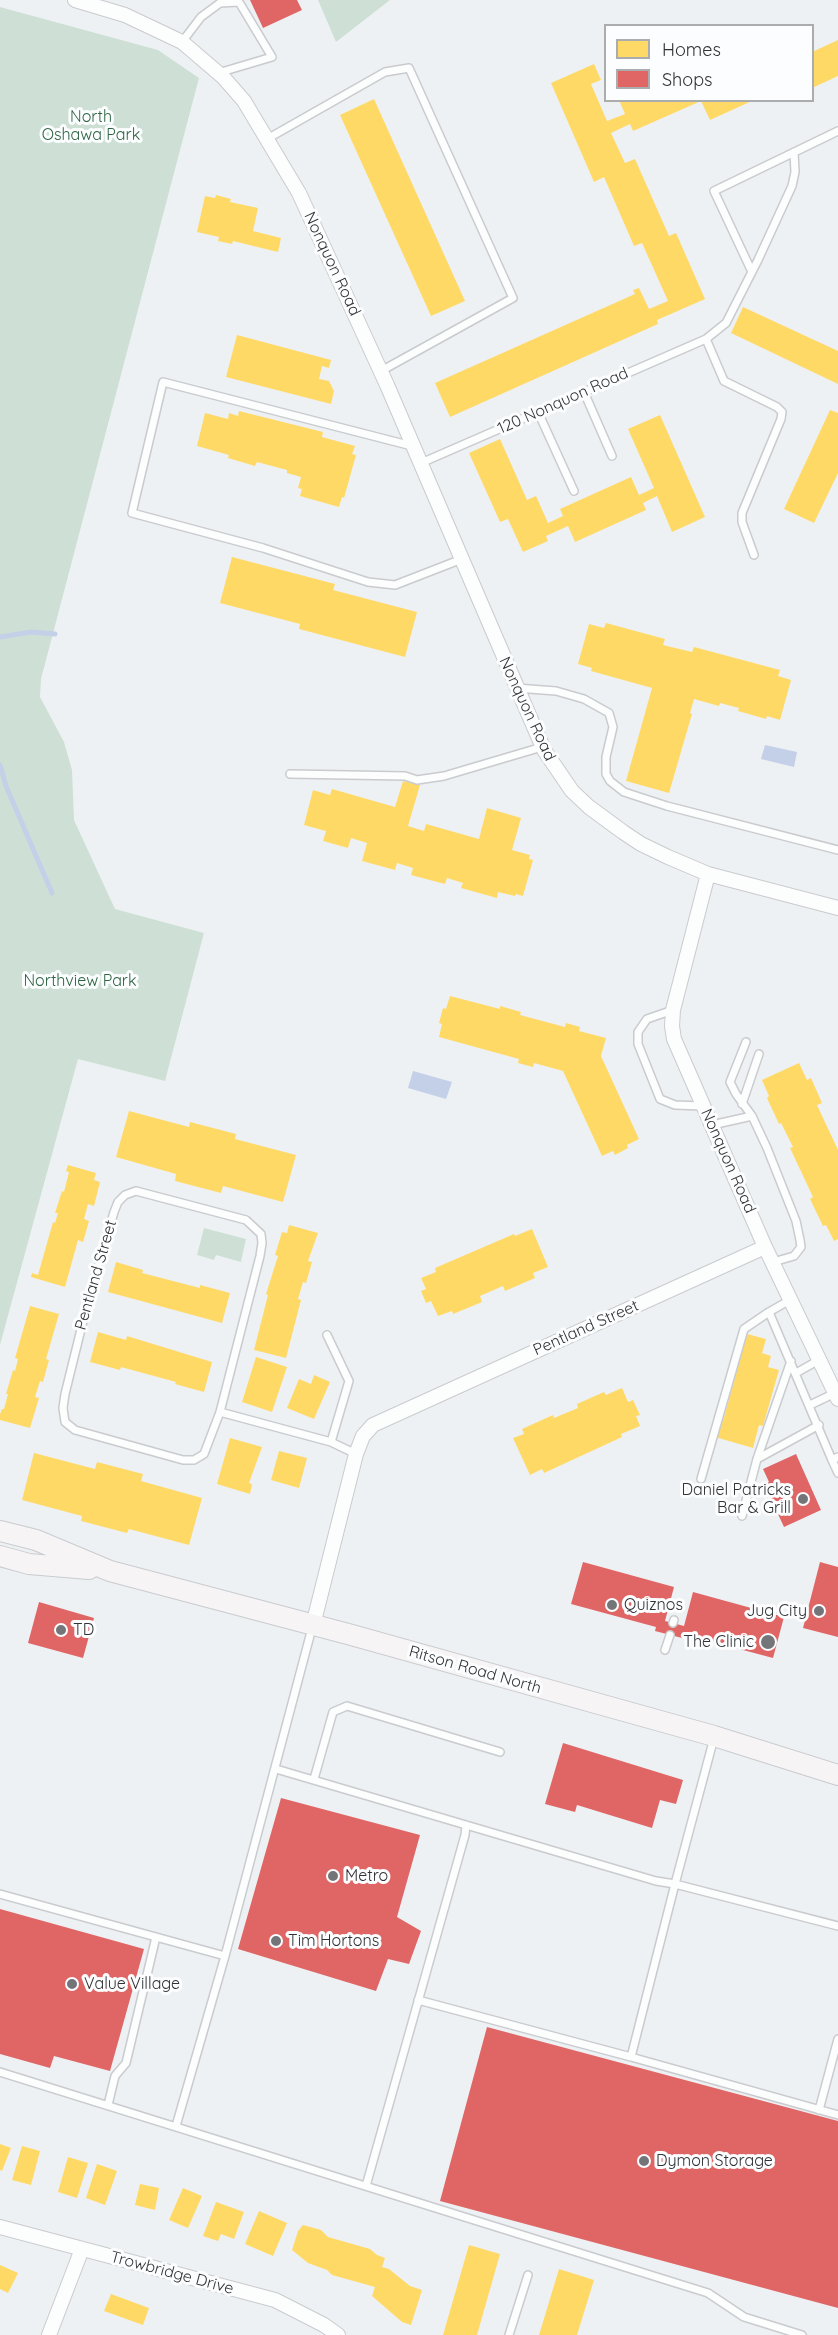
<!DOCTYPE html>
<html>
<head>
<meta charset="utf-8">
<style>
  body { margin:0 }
  #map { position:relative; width:838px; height:2335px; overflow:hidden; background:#eef1f4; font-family:Quicksand,sans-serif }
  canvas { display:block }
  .legend { position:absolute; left:604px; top:24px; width:210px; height:78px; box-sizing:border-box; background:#fcfdfe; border:2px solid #abacae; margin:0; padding:8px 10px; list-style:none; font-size:18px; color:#313235 }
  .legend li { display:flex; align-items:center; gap:12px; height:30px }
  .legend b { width:30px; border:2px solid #abacae }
</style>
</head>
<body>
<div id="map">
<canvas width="838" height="2335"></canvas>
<ul class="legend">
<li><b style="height:16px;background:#ffd966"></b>Homes</li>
<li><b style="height:16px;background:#e06666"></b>Shops</li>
</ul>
</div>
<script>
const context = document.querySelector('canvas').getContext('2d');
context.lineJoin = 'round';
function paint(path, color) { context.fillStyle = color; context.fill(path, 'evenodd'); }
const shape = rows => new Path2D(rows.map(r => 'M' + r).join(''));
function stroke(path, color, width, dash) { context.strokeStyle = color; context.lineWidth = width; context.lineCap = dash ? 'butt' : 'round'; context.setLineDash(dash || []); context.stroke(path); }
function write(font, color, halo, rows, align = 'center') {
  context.font = font + ' Quicksand,sans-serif'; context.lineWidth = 6; context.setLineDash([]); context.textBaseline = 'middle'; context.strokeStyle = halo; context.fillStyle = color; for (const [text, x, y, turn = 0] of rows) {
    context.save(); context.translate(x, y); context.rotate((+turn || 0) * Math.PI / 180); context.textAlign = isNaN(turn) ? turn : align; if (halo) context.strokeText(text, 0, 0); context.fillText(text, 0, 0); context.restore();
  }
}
paint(shape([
  [318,0,390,0,336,42],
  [0,7,158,50,199,78,41,679,40,697,64,742,72,770,74,820,115,909,204,933,165,1081,78,1059,0,1345],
  [204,1228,246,1239,241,1262,216,1255,214,1260,197,1255]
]), '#cee0d5');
paint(shape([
  [765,745,797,752,794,767,761,759],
  [413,1071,452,1082,446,1099,408,1088]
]), '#c3d0e7');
paint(shape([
  [838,40,838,76,812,88,812,52],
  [594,64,601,80,591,84,607,121,625,114,619,100,754,100,710,120,701,101,633,131,630,124,611,133,625,163,635,159,669,236,676,233,705,299,657,320,658,324,450,417,435,383,635,294,633,290,639,288,649,309,668,301,642,243,634,246,604,177,594,182,551,83],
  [374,99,465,301,431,316,340,115],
  [216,195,231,199,230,202,258,208,253,231,281,238,278,252,233,241,232,244,218,241,219,237,197,232,205,196,215,198],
  [743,307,838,351,838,384,731,333],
  [237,335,331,360,329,368,322,366,319,379,329,381,334,391,331,404,226,377],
  [830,410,838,413,838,473,814,523,784,509],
  [239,411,323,432,322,437,355,446,352,454,356,455,344,498,342,497,339,507,300,496,302,489,298,488,301,477,287,473,287,470,257,462,255,466,228,458,229,455,197,446,205,413,228,419,229,413,238,416],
  [660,415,705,517,672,532,657,496,643,503,646,510,575,542,568,526,546,536,548,541,523,552,508,519,500,522,469,453,500,439,527,500,536,496,548,523,563,516,560,509,631,477,639,495,654,488,628,429],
  [232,557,335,584,333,590,417,612,405,657,299,629,300,624,220,603],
  [606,623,665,639,663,645,692,652,694,647,780,670,778,676,791,680,780,720,767,716,766,719,738,711,739,708,720,703,719,706,694,699,690,713,692,714,669,793,626,781,652,688,591,671,592,668,578,664,589,624,604,628],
  [403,781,420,785,408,826,424,831,426,824,479,839,487,808,521,818,512,850,530,855,529,859,533,860,523,896,516,894,515,896,498,892,497,898,461,888,463,883,447,878,445,884,411,875,413,868,397,863,395,870,362,861,367,843,351,838,348,848,323,841,326,831,304,825,313,790,330,795,332,789,395,807],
  [450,996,500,1009,500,1006,521,1012,520,1015,565,1027,566,1023,580,1027,579,1031,606,1038,601,1056,639,1139,627,1145,628,1148,615,1155,613,1151,602,1156,563,1071,534,1063,533,1067,518,1063,519,1059,439,1037,442,1024,439,1023,443,1008,446,1009],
  [799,1063,807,1080,811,1078,822,1103,817,1105,838,1150,838,1239,834,1241,826,1225,823,1226,810,1199,813,1197,790,1148,793,1147,781,1123,779,1124,767,1098,769,1096,762,1080],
  [129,1111,189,1127,190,1122,236,1134,235,1139,296,1155,283,1202,223,1186,221,1193,175,1181,176,1174,116,1157],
  [68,1165,96,1173,94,1180,100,1182,94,1206,88,1204,84,1219,89,1221,83,1242,78,1240,65,1287,31,1277,32,1273,38,1275,53,1222,55,1223,58,1213,55,1213,62,1191,64,1192,69,1172,66,1171],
  [289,1225,318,1233,308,1261,312,1262,306,1283,303,1282,298,1299,301,1300,286,1358,254,1350,268,1295,266,1294,278,1256,275,1255,282,1232,287,1233],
  [532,1229,548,1267,533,1273,535,1278,505,1291,503,1286,480,1296,482,1302,453,1314,452,1311,438,1316,431,1301,426,1303,421,1291,426,1289,421,1278,436,1272,435,1268,514,1234,515,1236],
  [116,1262,143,1270,142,1273,200,1288,200,1285,230,1293,222,1323,108,1292],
  [30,1306,59,1314,46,1359,49,1360,43,1382,40,1381,35,1397,39,1398,30,1428,0,1420,0,1414,2,1409,4,1409,8,1394,6,1394,13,1370,15,1371,18,1359,15,1358],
  [98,1332,126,1340,127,1336,212,1362,204,1392,175,1384,176,1382,121,1367,120,1370,90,1362],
  [747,1334,766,1339,762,1353,771,1356,768,1367,779,1370,763,1426,759,1425,753,1448,715,1437,720,1420,723,1421],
  [256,1357,287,1367,272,1412,242,1402],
  [314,1375,330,1382,314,1419,287,1408,299,1379,311,1384],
  [622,1388,628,1402,633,1400,640,1415,636,1416,640,1426,621,1434,622,1437,544,1473,542,1469,530,1475,513,1438,524,1434,522,1429,553,1415,554,1418,578,1408,577,1404,604,1392,606,1395],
  [230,1438,262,1447,249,1483,252,1484,250,1494,217,1484],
  [279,1451,307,1458,299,1488,271,1480],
  [34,1453,95,1469,97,1462,143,1474,141,1481,202,1498,189,1545,129,1529,127,1533,81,1521,82,1516,22,1500],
  [0,2144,11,2148,2,2171,0,2170],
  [22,2146,40,2151,31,2185,12,2180],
  [68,2157,88,2163,77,2198,58,2192],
  [97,2164,117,2171,105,2205,86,2198],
  [140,2184,159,2188,155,2210,135,2205],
  [183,2188,202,2196,188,2228,169,2220],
  [216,2202,244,2212,234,2239,221,2234,218,2241,203,2236],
  [259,2211,287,2223,273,2256,245,2244],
  [303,2225,321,2230,328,2237,370,2249,377,2255,385,2258,382,2267,389,2269,410,2286,422,2290,411,2325,402,2322,372,2296,375,2287,332,2275,327,2270,308,2263,292,2250,298,2231],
  [469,2245,500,2254,477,2335,443,2335],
  [0,2265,18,2273,8,2293,0,2289],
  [559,2269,594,2280,577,2335,539,2335],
  [111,2294,149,2308,143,2325,104,2311]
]), '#ffd966');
paint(shape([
  [250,0,297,0,302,10,263,28],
  [796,1454,821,1510,784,1527,764,1484,769,1482,763,1469],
  [583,1562,674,1587,665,1621,673,1623,684,1626,693,1592,784,1617,773,1658,687,1635,686,1639,655,1631,656,1627,571,1604],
  [820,1562,838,1567,838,1637,803,1628],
  [39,1602,94,1618,83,1658,28,1643],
  [563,1743,683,1780,676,1804,660,1800,652,1828,577,1805,575,1812,545,1804],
  [281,1798,420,1835,397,1917,421,1931,409,1964,388,1959,376,1991,238,1949],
  [0,1909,144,1949,110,2071,54,2056,50,2068,0,2054],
  [487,2027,838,2121,838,2308,440,2201]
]), '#e06666');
stroke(shape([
  [0,637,31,632,55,634],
  [0,765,6,786,52,893]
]), '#c3d0e7', 5);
const service = shape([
  [182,42,201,17,220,3,239,2,272,57,218,73],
  [267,139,385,72,409,68,513,298,381,371],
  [752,272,714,191,838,131],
  [706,339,726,323,758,260,792,186,795,172,794,152],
  [584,392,612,456],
  [538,412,574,491],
  [412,446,163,382,132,513,263,548,368,582,395,585,462,559],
  [421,463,706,339,724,381,777,407,782,412,781,419,742,513,742,522,754,555],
  [516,688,556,691,584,699,609,713,613,727,606,757,606,774,610,781,624,792,667,806,838,850],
  [290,774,405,776,417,780,444,776,542,747],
  [673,1010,647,1019,638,1032,638,1044,660,1099,675,1105,703,1106],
  [746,1042,730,1082,736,1094,752,1116,767,1148,796,1221,800,1240,801,1247,794,1256,773,1262],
  [742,1104,759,1054],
  [712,1125,752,1116],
  [136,1191,246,1220,261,1234,262,1243,260,1256,220,1412,204,1454,194,1460,183,1460,75,1430,65,1422,63,1408,65,1394,87,1305,114,1212,118,1202,125,1195,136,1191],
  [790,1300,769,1312,832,1460,838,1457],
  [327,1335,349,1381,331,1442],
  [796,1373,819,1360],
  [810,1405,835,1393],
  [220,1412,331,1442,356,1454],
  [757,1459,791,1361],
  [832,1460,838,1473],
  [701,1479,744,1329,769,1312],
  [742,1516,757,1459,819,1425],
  [673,1623,674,1620],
  [665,1650,670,1635],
  [276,1769,656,1881,675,1884,714,1738],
  [314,1779,333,1712,347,1706,500,1752],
  [0,1894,225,1956,312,1628],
  [838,1926,675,1884,631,2057,838,2115],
  [418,2000,631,2057],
  [0,2072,708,2293,744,2317,802,2335],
  [108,2105,115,2076,126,2063,156,1937],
  [819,2110,838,2039],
  [176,2126,225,1956],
  [366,2186,465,1835,466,1825],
  [509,2335,528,2275]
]);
const minor = shape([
  [75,0,125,15,182,42,223,77,244,101,299,193,387,385,544,750,572,791,589,807,623,832,641,844,668,857,708,874,838,908],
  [708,874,673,1010,672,1026,674,1039,765,1247,838,1399],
  [313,1625,356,1454,363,1436,373,1425,765,1247],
  [0,2227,275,2300,324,2325,338,2335],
  [49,2335,82,2249]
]);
const secondary = shape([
  [0,1531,36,1540,110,1571,348,1634,714,1736,838,1775],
  [0,1556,29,1564,89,1569]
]);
stroke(service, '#c9cbce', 10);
stroke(minor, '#c9cbce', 16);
stroke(secondary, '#c9cbce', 22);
stroke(service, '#fcfdfd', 7);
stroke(minor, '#fcfdfd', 14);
stroke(secondary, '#f7f4f5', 20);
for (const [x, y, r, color] of [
  [803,1499,6,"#737578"],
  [612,1605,6,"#737578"],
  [819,1611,6,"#737578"],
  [61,1630,6,"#737578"],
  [768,1642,8,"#737578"],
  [333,1876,6,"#737578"],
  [276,1941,6,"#737578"],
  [72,1984,6,"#737578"],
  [644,2161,6,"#737578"]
]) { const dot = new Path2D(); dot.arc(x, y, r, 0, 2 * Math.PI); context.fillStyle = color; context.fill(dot); stroke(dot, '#fcfdfe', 2); }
write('16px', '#2e6442', '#fcfdfe', [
  ["North",91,117],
  ["Oshawa Park",91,135],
  ["Northview Park",80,981]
]);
write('16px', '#313235', '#fcfdfe', [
  ["Nonquon Road",332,264,65],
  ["120 Nonquon Road",563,401,-24],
  ["Nonquon Road",527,709,65],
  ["Nonquon Road",728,1161,66],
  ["Pentland Street",96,1275,-74],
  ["Pentland Street",586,1328,-24],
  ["Ritson Road North",475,1670,16],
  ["Trowbridge Drive",172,2273,15]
]);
write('16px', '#313235', '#fcfdfe', [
  ["Daniel Patricks",791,1490,"right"],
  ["Bar & Grill",791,1508,"right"],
  ["Quiznos",624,1605],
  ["Jug City",807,1611,"right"],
  ["TD",73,1630],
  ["The Clinic",754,1642,"right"],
  ["Metro",345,1876],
  ["Tim Hortons",288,1941],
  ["Value Village",84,1984],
  ["Dymon Storage",656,2161]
], 'left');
</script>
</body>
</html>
